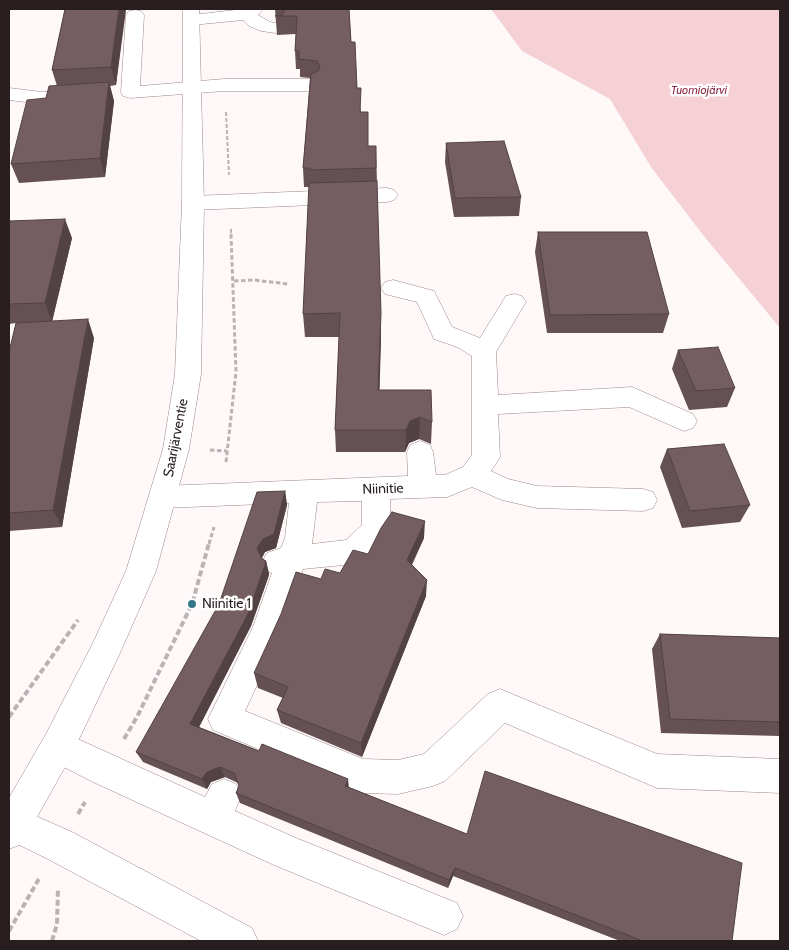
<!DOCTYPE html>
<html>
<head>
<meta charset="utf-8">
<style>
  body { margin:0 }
  #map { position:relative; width:789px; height:950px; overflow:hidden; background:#fef8f9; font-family:Cabin,sans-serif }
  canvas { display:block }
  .frame { position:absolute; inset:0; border:10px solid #281e1f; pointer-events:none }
</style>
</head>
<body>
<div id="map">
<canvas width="789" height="950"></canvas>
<div class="frame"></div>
</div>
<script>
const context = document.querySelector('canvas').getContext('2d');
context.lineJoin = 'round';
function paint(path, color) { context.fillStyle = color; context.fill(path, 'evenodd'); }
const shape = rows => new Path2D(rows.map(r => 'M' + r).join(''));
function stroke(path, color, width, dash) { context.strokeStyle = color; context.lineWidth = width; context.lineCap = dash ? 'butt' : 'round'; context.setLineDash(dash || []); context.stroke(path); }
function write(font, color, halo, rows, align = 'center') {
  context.font = font + ' Cabin,sans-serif'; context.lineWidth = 5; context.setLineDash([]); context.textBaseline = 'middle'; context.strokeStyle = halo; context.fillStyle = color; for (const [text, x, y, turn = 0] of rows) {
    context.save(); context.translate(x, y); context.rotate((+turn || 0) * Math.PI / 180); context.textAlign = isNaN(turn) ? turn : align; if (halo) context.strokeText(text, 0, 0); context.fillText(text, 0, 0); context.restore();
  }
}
paint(shape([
  [491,9,780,9,780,328,703,235,651,167,610,99,522,51]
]), '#f5d0d5');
const minor = shape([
  [244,9,263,9,258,15,270,22,282,24,285,28,282,32,276,33,261,31,249,26,243,20,192,25,186,24,183,20,186,16,192,15,244,9],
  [135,10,141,11,144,15,140,86,224,79,311,79,318,81,320,85,318,89,311,91,224,91,130,98,123,96,121,92,126,15,129,11,135,10],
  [9,88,42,92,83,89,90,91,92,95,90,99,83,101,42,104,9,100,9,88],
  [387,188,394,190,398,195,394,200,387,202,193,210,185,208,182,203,185,198,193,196,387,188],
  [393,280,434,291,452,327,480,338,506,296,514,294,522,296,526,302,496,352,498,395,632,387,693,414,697,421,693,428,684,431,629,407,498,414,500,457,491,471,508,479,537,486,643,489,653,492,657,500,653,508,643,511,537,508,502,500,472,487,447,497,390,499,390,529,386,537,363,561,353,564,303,569,283,629,245,711,363,759,398,760,424,754,488,694,500,689,657,754,780,759,780,793,657,788,505,723,445,781,433,786,398,794,363,793,213,730,208,719,253,627,272,573,267,571,262,562,267,553,281,548,285,538,289,503,163,508,153,505,149,497,153,489,163,486,408,476,407,452,410,445,420,441,430,445,433,452,436,475,445,475,463,467,472,455,472,356,457,347,434,339,417,302,385,294,381,288,385,282,393,280],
  [362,501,362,525,346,540,312,544,317,502,362,501],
  [58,730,205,797,212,784,224,779,236,784,241,796,235,811,296,838,457,903,463,916,457,929,444,935,274,865,93,782,46,758,41,746,46,734,58,730],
  [13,806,72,832,252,928,258,941,201,941,46,858,9,840,9,808,13,806]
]);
const major = shape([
  [183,9,199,9,204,203,201,374,189,449,156,571,120,653,70,758,22,844,9,849,9,798,46,734,93,643,126,571,163,449,175,374,182,203,183,9]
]);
stroke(minor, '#9d8488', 1);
stroke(major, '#9d8488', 1);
stroke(shape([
  [226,112,229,175],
  [231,229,231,235]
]), '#bab3b4', 2, [4, 2]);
stroke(shape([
  [234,281,254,280,288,284],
  [210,450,227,451],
  [226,462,236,372,231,234],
  [209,544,214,527]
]), '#bab3b4', 3, [4.5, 2.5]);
stroke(shape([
  [9,717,78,620],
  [124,739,137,717,192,604,209,543],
  [78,814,85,802],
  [9,931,40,877],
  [52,941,57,924,58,888]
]), '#bab3b4', 4, [6, 3]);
paint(minor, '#fff');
paint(major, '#fff');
paint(shape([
  [65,9,125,9,116,85,110,86,114,101,105,177,19,183,11,164,46,98,57,86,52,70],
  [275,9,349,9,351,42,357,88,361,112,368,146,376,146,381,336,379,390,432,422,431,444,419,439,409,443,405,452,336,452,335,430,339,337,305,337,303,314,309,187,304,187,303,168,310,78,300,77,300,69,296,69,295,51,296,34,277,35],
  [446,143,521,197,519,216,454,217,445,162],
  [9,221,72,238,52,321,94,338,62,527,9,531,9,352,16,323,9,324],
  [538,232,669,314,663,333,547,333,535,252],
  [678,350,735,388,727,407,689,410,672,369],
  [667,449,750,505,740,522,682,528,660,467],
  [285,491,287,505,276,548,265,552,262,558,266,561,269,574,268,578,251,626,199,727,732,941,620,941,453,876,448,888,240,803,236,793,239,786,238,783,225,777,211,782,207,789,143,762,136,752],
  [424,538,412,565,426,596,362,757,281,723,277,710,283,698,258,688,254,673,321,579,340,573],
  [660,634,780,638,780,736,661,733,652,649]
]), '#655153');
paint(shape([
  [119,9,125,9,126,10,116,85,111,67],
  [109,82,114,101,105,177,100,158],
  [65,219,72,238,52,322,45,303],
  [381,313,381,336,379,413,378,390],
  [88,319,94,338,62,527,53,510],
  [420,417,419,439,409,443,405,452,406,430,410,421],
  [285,491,287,505,276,548,265,552,260,561,257,548],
  [425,521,424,538,406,576,407,560],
  [266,561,269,574,268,578,251,626,195,735,190,724],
  [427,580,426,596,362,757,361,743],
  [220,767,225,777,211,782,207,789,202,779,207,772],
  [348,779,349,789,345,786],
  [455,868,453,876,448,888,449,880]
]), '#524244');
const building = shape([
  [65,9,119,9,111,67,52,70,65,9],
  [284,9,349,9,351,42,355,42,357,88,361,88,360,112,368,112,368,146,376,146,376,168,310,170,310,168,303,168,311,74,318,71,320,66,317,61,299,59,299,51,295,51,297,16,275,16,282,15,285,10,284,9],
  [109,82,100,158,11,164,27,100,46,98,49,86,109,82],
  [504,141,521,197,455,198,446,143,504,141],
  [377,181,381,313,378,390,431,390,432,422,420,417,410,421,406,430,335,430,340,313,303,314,309,183,377,181],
  [65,219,45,303,9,304,9,221,65,219],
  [538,232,647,232,669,314,550,315,538,232],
  [88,319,53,510,9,513,9,352,16,323,88,319],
  [718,347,735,388,696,391,678,350,718,347],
  [724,444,750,505,690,511,667,449,724,444],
  [285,491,274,534,263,539,257,548,262,559,266,561,265,565,248,614,190,724,259,751,262,744,348,779,345,786,467,834,485,771,742,863,732,941,643,941,455,868,449,880,236,793,239,786,234,773,220,767,207,772,202,779,136,752,219,604,257,492,285,491],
  [392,512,425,521,407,560,427,580,361,743,277,710,288,687,254,673,281,614,296,572,321,579,325,569,340,573,353,550,368,554,381,528,392,512],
  [660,634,780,638,780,722,670,719,660,634]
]);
paint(building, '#755e61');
stroke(building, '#524244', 1);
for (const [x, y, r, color] of [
  [192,604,5,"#347688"]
]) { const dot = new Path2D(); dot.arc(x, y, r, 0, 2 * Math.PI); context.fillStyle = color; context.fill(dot); stroke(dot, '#fff', 2); }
write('italic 12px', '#8e2b46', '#fff', [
  ["Tuomiojärvi",699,90]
]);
write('14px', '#281e1f', '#fff', [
  ["Saarijärventie",176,438,-79],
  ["Niinitie",383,489,-2]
]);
write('14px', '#281e1f', '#fff', [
  ["Niinitie 1",202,604]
], 'left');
</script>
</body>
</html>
